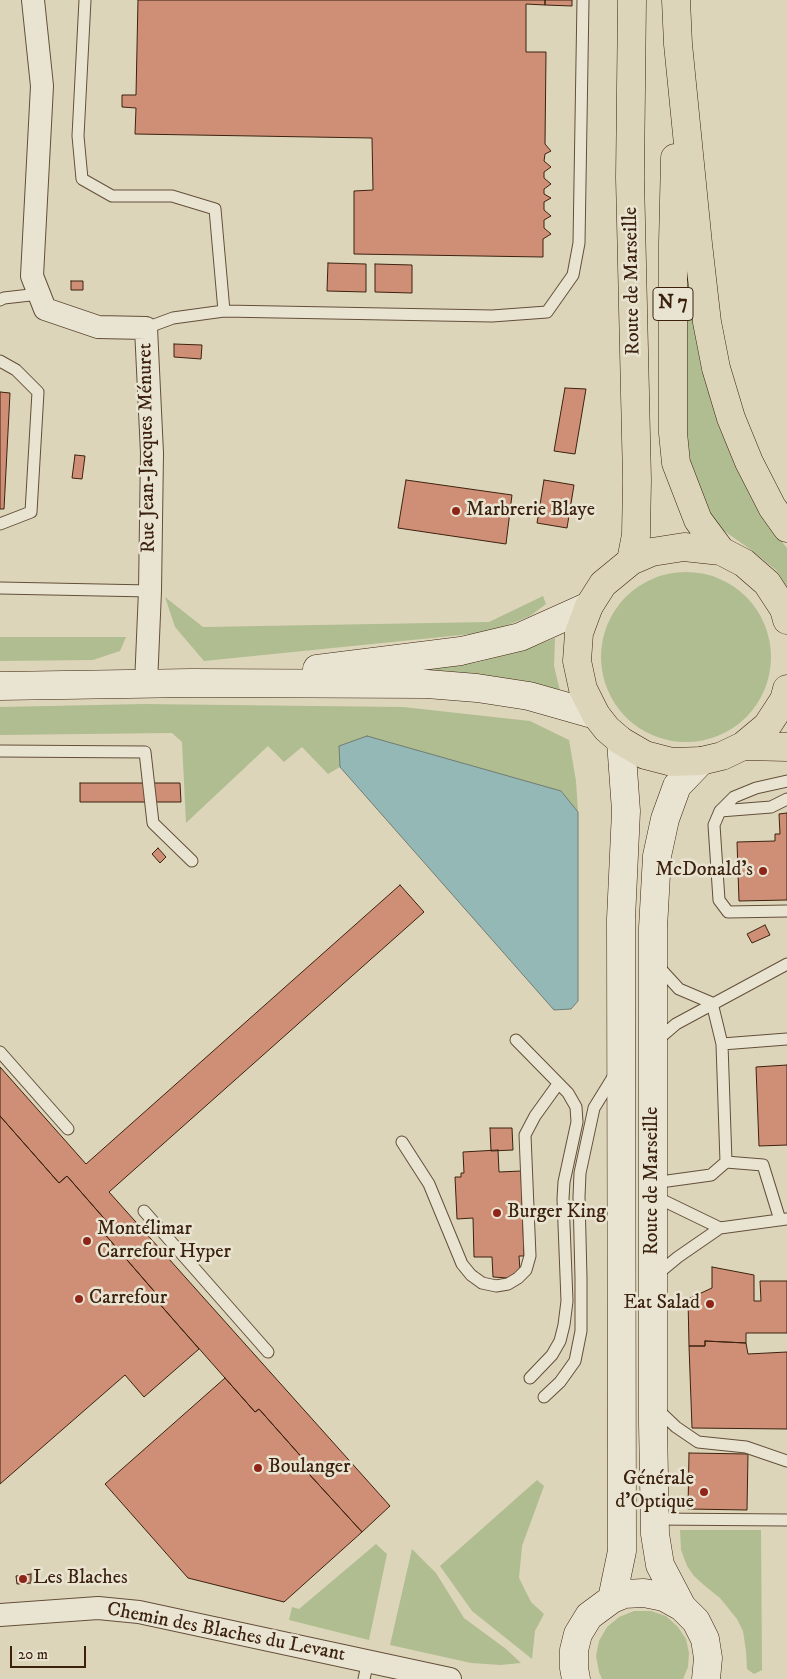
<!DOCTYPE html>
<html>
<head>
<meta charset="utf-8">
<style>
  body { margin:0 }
  #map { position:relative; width:787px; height:1679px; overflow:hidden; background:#ddd5ba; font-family:"IM FELL DW Pica",serif }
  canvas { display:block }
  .scale { position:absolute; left:10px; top:1646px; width:76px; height:22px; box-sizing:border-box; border:2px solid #3c220e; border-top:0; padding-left:6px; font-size:15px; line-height:18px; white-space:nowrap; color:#3c220e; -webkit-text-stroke:4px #e9e4d2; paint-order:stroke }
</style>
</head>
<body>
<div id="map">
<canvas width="787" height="1679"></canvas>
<div class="scale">20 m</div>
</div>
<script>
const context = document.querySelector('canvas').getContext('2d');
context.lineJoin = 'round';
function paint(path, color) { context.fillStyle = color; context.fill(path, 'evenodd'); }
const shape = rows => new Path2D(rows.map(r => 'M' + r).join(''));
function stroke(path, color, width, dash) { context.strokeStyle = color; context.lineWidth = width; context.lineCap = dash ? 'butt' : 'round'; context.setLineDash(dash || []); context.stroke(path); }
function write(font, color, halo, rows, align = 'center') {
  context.font = font + ' "IM FELL DW Pica",serif'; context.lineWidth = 5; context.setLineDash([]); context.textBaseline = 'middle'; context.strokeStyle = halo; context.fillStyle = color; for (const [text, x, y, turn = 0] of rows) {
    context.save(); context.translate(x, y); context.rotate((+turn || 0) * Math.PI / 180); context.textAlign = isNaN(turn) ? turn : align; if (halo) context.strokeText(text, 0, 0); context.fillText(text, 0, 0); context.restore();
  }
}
paint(shape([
  [683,217,772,529,787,548,787,587,776,570,747,547,717,526,695,495,686,452],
  '601 657a85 85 0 1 1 170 0a85 85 0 1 1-170 0Z',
  [543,596,546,604,530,616,491,632,204,661,175,627,165,597,203,627,489,622],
  [0,637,126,637,120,651,93,660,0,661],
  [555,638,554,666,560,691,525,681,474,675,400,671,474,663,522,651],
  [143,704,403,707,530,721,569,740,576,781,578,812,561,791,339,746,340,767,328,774,302,747,284,762,268,746,186,823,182,742,172,733,0,735,0,707],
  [537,1480,544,1486,522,1546,519,1578,531,1602,544,1614,535,1631,532,1659,472,1611,440,1566],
  [680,1530,761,1530,762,1670,754,1674,747,1669,746,1651,743,1631,737,1619,720,1598,705,1586,694,1576,687,1566,681,1550],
  [376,1544,387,1554,369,1640,289,1620,292,1607,299,1609],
  [412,1549,436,1573,464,1618,506,1649,521,1663,500,1665,471,1663,390,1645],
  [634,1611,651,1611,666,1616,678,1627,686,1639,689,1653,688,1667,683,1679,602,1679,599,1672,596,1656,599,1641,607,1627,619,1617]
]), '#b0bd91');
const water = shape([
  [367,736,561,791,578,812,578,1001,571,1009,554,1010,340,767,339,746,367,736]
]);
paint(water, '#94b8b5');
stroke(water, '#717c72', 1);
const building = shape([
  [138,0,545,0,545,5,526,4,526,52,546,52,545,144,551,151,545,154,544,161,551,167,544,172,544,178,551,184,544,189,544,194,551,198,544,202,544,210,551,216,544,220,544,228,551,234,543,239,543,257,354,254,354,191,373,190,372,138,135,134,136,108,122,107,122,95,136,95,138,0],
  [545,0,572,0,572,6,545,5,545,0],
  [328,263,366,264,366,292,327,291,328,263],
  [375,264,412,265,412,293,375,292,375,264],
  [71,281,83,281,83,290,71,290,71,281],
  [174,344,202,345,201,359,174,357,174,344],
  [565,388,586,389,575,454,554,451,565,388],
  [0,392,10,393,4,509,0,509,0,392],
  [75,455,85,456,82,479,72,478,75,455],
  [406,480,512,495,506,544,398,528,406,480],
  [544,480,574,485,567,528,537,523,544,480],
  [80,783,180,783,181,802,80,802,80,783],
  [787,813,787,900,739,901,737,842,775,841,775,834,780,834,779,814,787,813],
  [158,848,166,857,160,863,152,854,158,848],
  [400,885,424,912,109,1192,390,1506,362,1532,309,1474,313,1470,259,1409,255,1412,157,1301,160,1298,102,1231,109,1224,67,1176,59,1183,0,1116,0,1067,86,1164,400,885],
  [765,925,770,935,752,943,747,934,765,925],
  [787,1065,787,1145,759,1146,756,1067,787,1065],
  [0,1116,59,1183,67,1176,109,1224,102,1231,160,1298,157,1301,199,1349,144,1397,125,1375,0,1484,0,1116],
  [490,1128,512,1128,513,1150,491,1151,490,1128],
  [498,1150,499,1172,521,1171,524,1256,519,1256,520,1270,508,1278,493,1277,492,1257,474,1257,473,1218,457,1219,455,1177,461,1177,461,1173,464,1173,463,1152,498,1150],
  [712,1267,754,1275,754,1301,761,1301,760,1281,787,1281,787,1333,746,1333,746,1343,705,1341,705,1346,689,1346,688,1299,712,1288,712,1267],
  [705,1341,746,1343,748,1354,787,1352,787,1429,692,1428,689,1346,705,1346,705,1341],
  [225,1378,255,1412,259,1409,313,1470,309,1474,362,1532,284,1602,188,1578,105,1484,225,1378],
  [689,1453,748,1454,747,1510,688,1509,689,1453],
  [31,1574,31,1583,17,1584,16,1576,31,1574]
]);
paint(building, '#cf8f76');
stroke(building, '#3c220e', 1);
const lane = shape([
  [85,0,78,136,82,179,112,196,172,196,215,209,224,311],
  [0,300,4,298,39,294],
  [146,328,173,318,224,311,492,316,547,312,573,275,579,243,583,0],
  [0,361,16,370,38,392,31,512,0,524],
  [0,588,150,591],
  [0,751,145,752,153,823,192,861],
  [787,799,771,807,720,811,714,825,719,900,728,912,787,911],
  [720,811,734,797,756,788,787,781],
  [657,965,679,989,712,1003],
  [516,1040,568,1093,576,1107,577,1122,564,1182,563,1199,567,1301,564,1325,560,1341,552,1355,530,1378],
  [655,1042,676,1024,787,964],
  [722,1044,787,1039],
  [0,1052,68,1129],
  [402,1142,429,1184,462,1264,471,1275,482,1283,496,1286,508,1284,518,1278,526,1270,530,1256,525,1135,535,1116,558,1084],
  [726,1162,763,1165,780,1220],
  [653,1183,711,1175,726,1162,722,1044,712,1003],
  [654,1196,720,1228],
  [144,1211,268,1352],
  [655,1276,678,1257,720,1228,787,1219],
  [544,1397,560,1382,575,1361,581,1331,581,1278,579,1197,580,1173,594,1108,615,1074],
  [656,1408,676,1427,698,1442,746,1447,787,1461],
  [654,1519,787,1520],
  [364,1679,368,1661]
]);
const street = shape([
  [33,0,42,86,32,276,45,309,98,327,146,328,152,453,150,591,146,684],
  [0,1615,98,1608,139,1612,450,1679]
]);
const secondary = shape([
  [317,669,461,651,520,637,589,606],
  [0,686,191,683,427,684,477,688,529,696,596,715],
  [612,1599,622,1551,621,919,626,811,621,741],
  [682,1607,660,1565,655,1534,653,1423,653,928,657,856,665,819,677,786,701,761],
  [576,1679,574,1668,574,1650,578,1634,589,1616,612,1599,624,1594,644,1593,664,1597,682,1607,696,1621,705,1639,708,1658,706,1679]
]);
const primary = shape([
  [676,0,678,44,698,244,707,322,716,368,731,418,749,462,772,507,787,528],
  [675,158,673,243,673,433,676,463,698,520,721,551],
  [631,561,636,535,637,480,630,178,632,0],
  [787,620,784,609,767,583,744,563,721,551,684,547,652,552,631,561,603,584,589,606,579,633,577,661,583,689,596,715,607,729,621,741,645,755,672,762,701,761,722,756,743,746,767,726,784,700,787,689],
  [743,746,787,747]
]);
stroke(lane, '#644f39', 13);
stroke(street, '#644f39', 24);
stroke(secondary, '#3c220e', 29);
stroke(primary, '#3c220e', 29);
stroke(lane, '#e9e4d2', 11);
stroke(street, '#e9e4d2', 22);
stroke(secondary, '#e9e4d2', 28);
stroke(primary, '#ddd5ba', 28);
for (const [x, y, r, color] of [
  [456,511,5,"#8f2418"],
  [763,871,5,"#8f2418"],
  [497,1213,5,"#8f2418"],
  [87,1241,5,"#8f2418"],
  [79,1299,5,"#8f2418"],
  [710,1304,5,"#8f2418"],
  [258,1468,5,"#8f2418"],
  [704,1492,5,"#8f2418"],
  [23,1579,5,"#8f2418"]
]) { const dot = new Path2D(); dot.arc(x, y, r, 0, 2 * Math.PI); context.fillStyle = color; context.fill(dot); stroke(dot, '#e9e4d2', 2); }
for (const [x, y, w] of [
  [673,304,40]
]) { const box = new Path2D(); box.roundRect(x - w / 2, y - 16.5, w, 33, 4); context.fillStyle = '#e9e4d2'; context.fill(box); stroke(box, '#3c220e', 1); }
write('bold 19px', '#3c220e', null, [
  ["N 7",673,304]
]);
write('20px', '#3c220e', '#e9e4d2', [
  ["Route de Marseille",633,281,-91],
  ["Rue Jean-Jacques Ménuret",148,448,-91],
  ["Route de Marseille",653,1181,-90],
  ["Chemin des Blaches du Levant",226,1633,11]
]);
write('20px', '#3c220e', '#e9e4d2', [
  ["Marbrerie Blaye",466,511],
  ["McDonald's",753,871,"right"],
  ["Burger King",507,1213],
  ["Montélimar",97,1230],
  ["Carrefour Hyper",97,1253],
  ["Carrefour",89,1299],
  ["Eat Salad",700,1304,"right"],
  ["Boulanger",268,1468],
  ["Générale",694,1480,"right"],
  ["d'Optique",694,1503,"right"],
  ["Les Blaches",33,1579]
], 'left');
</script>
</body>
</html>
